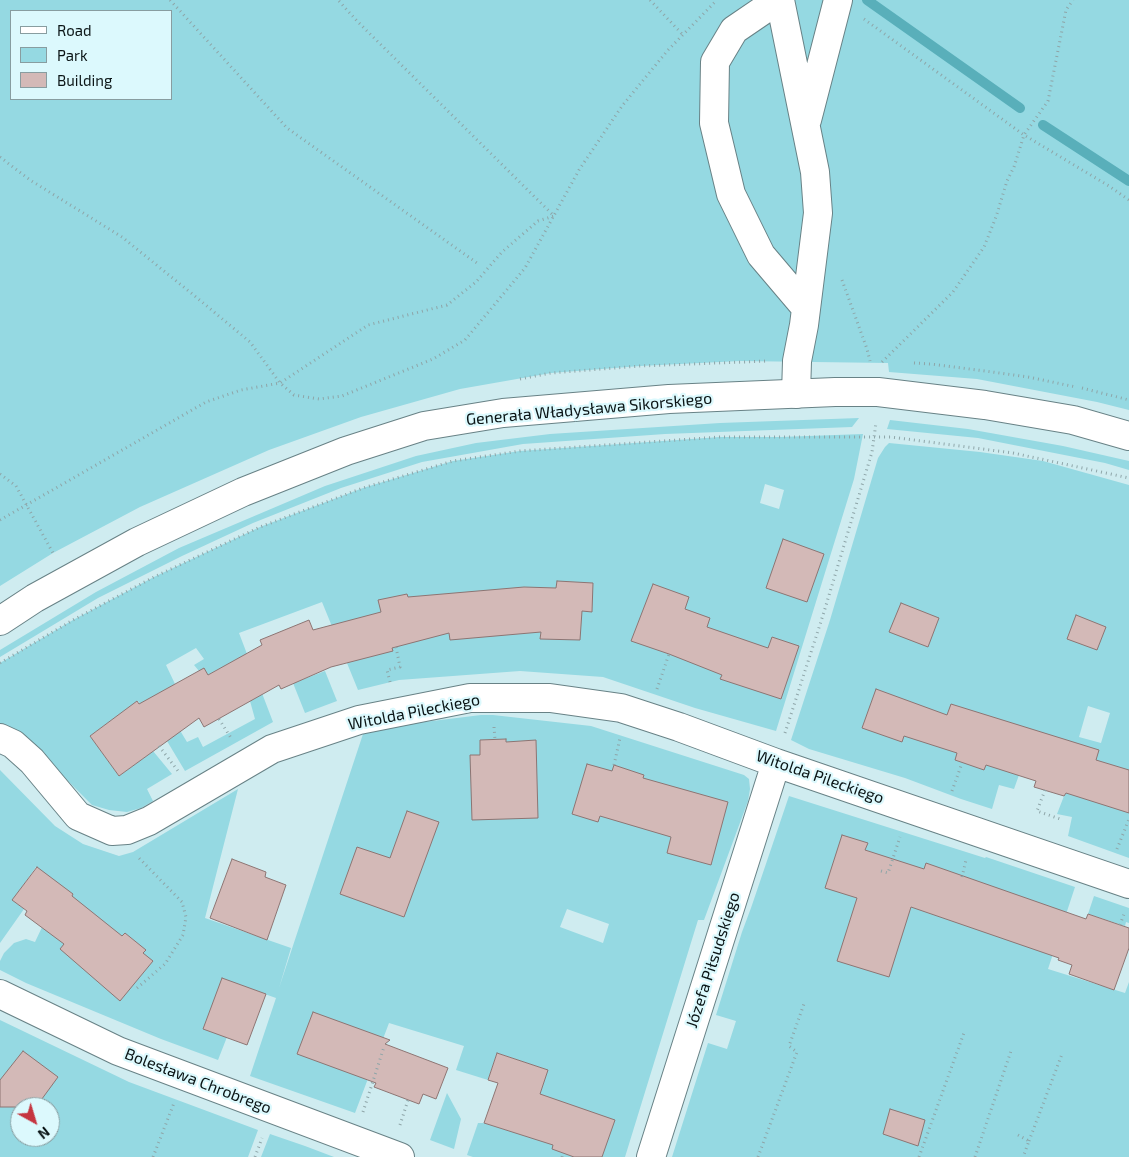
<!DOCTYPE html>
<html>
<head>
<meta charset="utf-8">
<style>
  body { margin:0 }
  #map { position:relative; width:1129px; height:1157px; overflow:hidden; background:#cfecf0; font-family:"Exo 2",sans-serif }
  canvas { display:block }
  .legend { position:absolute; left:10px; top:10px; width:162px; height:90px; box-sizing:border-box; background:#dcf9fd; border:1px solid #889da0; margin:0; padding:6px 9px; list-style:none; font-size:15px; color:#0a1415 }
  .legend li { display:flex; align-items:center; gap:10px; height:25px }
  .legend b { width:25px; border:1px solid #889da0 }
  .north { position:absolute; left:10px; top:1097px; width:50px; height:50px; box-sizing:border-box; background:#dcf9fd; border:1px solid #889da0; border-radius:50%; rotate:141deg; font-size:14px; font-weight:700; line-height:20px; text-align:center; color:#0a1415 }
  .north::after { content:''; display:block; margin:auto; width:18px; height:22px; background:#c53540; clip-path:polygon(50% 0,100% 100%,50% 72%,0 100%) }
</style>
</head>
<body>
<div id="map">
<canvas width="1129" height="1157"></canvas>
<ul class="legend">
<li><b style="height:6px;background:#fff"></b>Road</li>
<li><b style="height:14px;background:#95d9e2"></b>Park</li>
<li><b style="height:14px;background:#d3b9b7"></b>Building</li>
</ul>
<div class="north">N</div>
</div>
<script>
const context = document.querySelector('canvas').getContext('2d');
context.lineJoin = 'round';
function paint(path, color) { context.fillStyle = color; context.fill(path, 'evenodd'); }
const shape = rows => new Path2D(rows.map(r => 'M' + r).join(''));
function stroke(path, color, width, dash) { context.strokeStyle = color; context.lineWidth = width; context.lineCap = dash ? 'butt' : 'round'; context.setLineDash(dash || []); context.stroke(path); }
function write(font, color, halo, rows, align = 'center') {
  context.font = font + ' "Exo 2",sans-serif'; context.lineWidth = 4.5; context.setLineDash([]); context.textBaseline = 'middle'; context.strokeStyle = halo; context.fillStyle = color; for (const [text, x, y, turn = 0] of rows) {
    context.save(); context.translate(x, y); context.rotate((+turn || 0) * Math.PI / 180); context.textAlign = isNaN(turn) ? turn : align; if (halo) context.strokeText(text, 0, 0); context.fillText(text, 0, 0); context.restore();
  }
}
paint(shape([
  [0,0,1129,0,1129,410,1097,402,977,379,889,372,888,363,740,361,640,366,551,373,460,389,361,417,269,450,140,507,53,553,0,586],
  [11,11,171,11,171,99,11,99],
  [859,418,852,427,665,434,523,444,422,462,341,488,253,523,182,556,98,598,0,657,0,650,96,592,179,548,325,486,416,456,476,443,550,434,720,423],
  [890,420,968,429,1063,446,1129,461,1129,470,1105,463,978,438,887,429],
  [863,434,854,479,776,731,695,708,603,677,520,671,399,680,358,690,322,602,239,633,273,722,185,771,167,741,138,701,90,736,119,776,153,751,172,774,147,789,153,801,141,808,127,812,109,810,92,805,47,760,7,725,0,726,0,663,73,620,154,577,260,527,363,488,453,461,520,451,720,437,781,437],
  [765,484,784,490,779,509,760,503],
  [196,648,204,659,194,665,199,671,208,675,229,664,250,701,255,719,203,747,198,737,187,742,170,714,175,684,166,665],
  [889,443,980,452,1043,461,1129,485,1129,858,1068,836,1072,817,1057,814,1064,796,1081,745,1019,775,1014,789,999,785,992,809,961,799,905,778,809,749,791,740,830,620,878,458,885,447],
  [1088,706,1110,713,1101,743,1079,737],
  [325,671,337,701,305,713,293,683],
  [481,715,493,715,591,726,744,775,749,779,750,789,748,801,704,920,698,920,625,1157,473,1157,467,1155,478,1123,484,1123,526,1136,547,1070,497,1053,488,1080,456,1070,464,1046,389,1023,355,1113,250,1076,276,998,222,979,227,1037,218,1060,161,1039,26,983,0,970,0,961,4,953,14,943,26,939,35,942,44,923,36,867,13,900,24,909,0,943,0,770,55,826,83,844,119,856,133,852,238,789,205,918,291,948,279,988,363,734,400,725],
  [567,909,609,924,603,943,560,927],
  [789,796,985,858,986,857,1075,887,1048,969,1125,993,1129,982,1129,1157,672,1157,708,1043,727,1049,736,1021,716,1015,742,932,751,908],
  [926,864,957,922,912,907],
  [1094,896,1129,908,1129,923,1126,922,1125,926,1088,914],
  [0,1020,129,1082,258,1130,248,1157,0,1157],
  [20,1107,50,1107,50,1137,20,1137],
  [447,1093,461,1119,454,1149,430,1140],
  [270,1134,305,1146,334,1157,261,1157]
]), '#95d9e2');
stroke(shape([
  [867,0,1020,108],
  [1043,125,1129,181]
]), '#59afba', 10);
const building = shape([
  [783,539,824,554,807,602,766,588,783,539],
  [557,581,593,583,592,612,582,611,580,640,540,639,541,632,450,640,449,633,392,648,393,651,331,667,281,689,279,685,204,727,199,718,119,776,90,736,137,701,139,704,204,668,208,675,262,645,260,640,309,620,313,630,381,612,378,600,407,594,408,597,524,587,556,588,557,581],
  [653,584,689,597,685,609,710,618,707,627,768,648,772,637,799,646,781,699,720,679,722,675,669,654,631,641,653,584],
  [901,603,939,618,928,647,889,632,901,603],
  [1076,615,1106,627,1097,650,1067,639,1076,615],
  [876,689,947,715,951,704,1099,750,1096,760,1129,770,1129,813,1066,793,1064,796,1034,787,1036,781,986,765,984,770,955,760,957,753,904,736,902,742,862,728,876,689],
  [506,739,506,742,536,740,538,818,472,820,470,755,480,755,480,740,506,739],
  [587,764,612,771,614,765,644,775,643,778,728,802,711,865,667,853,671,837,600,816,598,822,572,814,587,764],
  [407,811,439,822,404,917,340,894,357,847,390,858,407,811],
  [842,835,868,843,865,850,924,869,926,863,1086,919,1088,914,1129,928,1129,948,1114,990,1069,974,1072,965,1058,960,1059,958,911,907,889,977,837,961,857,898,825,888,842,835],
  [232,859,266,872,265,877,286,885,267,940,210,918,232,859],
  [37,867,73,894,72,896,122,936,125,933,146,950,143,953,153,961,120,1001,60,949,64,944,25,915,27,911,12,900,37,867],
  [222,978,266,994,247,1045,203,1029,222,978],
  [313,1012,390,1040,385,1044,448,1068,436,1099,423,1094,419,1104,374,1087,376,1083,297,1054,313,1012],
  [23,1051,58,1077,36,1107,0,1107,0,1080,23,1051],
  [497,1053,548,1070,540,1094,615,1120,602,1157,574,1157,552,1149,553,1145,484,1123,498,1083,488,1080,497,1053],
  [890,1109,925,1120,918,1146,883,1134,890,1109]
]);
paint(building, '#d3b9b7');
stroke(building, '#8d7573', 1);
const minor = shape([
  [778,0,734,30,715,62,714,123,731,194,761,255,806,308],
  [780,0,815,172,818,213,804,325,797,361,796,394],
  [807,120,838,0],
  [0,738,13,744,32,761,78,816,112,831,127,830,149,821,272,749,359,720,470,698,550,698,621,708,679,727,776,763,1129,884],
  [0,994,118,1051,400,1157],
  [651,1157,776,763]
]);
const major = shape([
  [0,621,35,598,137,542,243,492,346,451,424,426,503,413,669,399,835,392,878,392,985,405,1073,420,1129,436]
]);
stroke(minor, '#688286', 30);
stroke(major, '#688286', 30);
stroke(shape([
  [170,0,287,128,477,263],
  [650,0,683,35],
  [864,19,1024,135,1109,186,1129,200],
  [0,157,30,180,122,237,196,297,250,342,280,383,294,395,319,399,342,396,433,359,465,340,525,268,579,170,622,106,668,50,717,0],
  [842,280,867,349,870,361],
  [882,362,953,292,984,247,996,217,1007,181,1014,167,1024,135,1048,101,1066,10,1073,0],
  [914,363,931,364,985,371,1028,377,1076,387],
  [520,379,551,373,640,366,768,361],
  [1082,388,1129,400],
  [0,474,16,486,53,553],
  [0,520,206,402,241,390,280,383,368,325,447,305,476,282,502,252,538,221,554,216,357,21,338,0],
  [0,663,73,620,154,577,260,527,363,488,453,461,520,451,720,437,891,437,1013,453,1129,478],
  [390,682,387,670,400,667,396,647],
  [657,689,669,654],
  [219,719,231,738],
  [494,727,495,740],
  [785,733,824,612,872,452,876,423],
  [159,746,178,771],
  [614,765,620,738],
  [1045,790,1037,811,1063,820],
  [952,791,962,763],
  [1117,849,1129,819],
  [881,871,888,873,900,837],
  [962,877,966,860],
  [1120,925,1124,914],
  [137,988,165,964,183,935,186,917,182,902,139,858],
  [363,1112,384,1047],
  [400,1125,408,1100],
  [1018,1135,1029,1141,1023,1157],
  [1029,1141,1062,1054],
  [153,1157,174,1103],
  [255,1157,262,1138],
  [562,1157,563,1153],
  [758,1157,797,1052,789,1046,805,1001],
  [919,1157,965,1030],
  [975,1157,1012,1048]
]), '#8ea5a8', 3, [1, 4]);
stroke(minor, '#fff', 28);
stroke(major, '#fff', 28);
write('16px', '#0a1415', '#dcf9fd', [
  ["Generała Władysława Sikorskiego",589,409,-5],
  ["Witolda Pileckiego",414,712,-11],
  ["Witolda Pileckiego",820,777,19],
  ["Józefa Piłsudskiego",713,960,-72],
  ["Bolesława Chrobrego",198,1081,21]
]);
</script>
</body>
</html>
